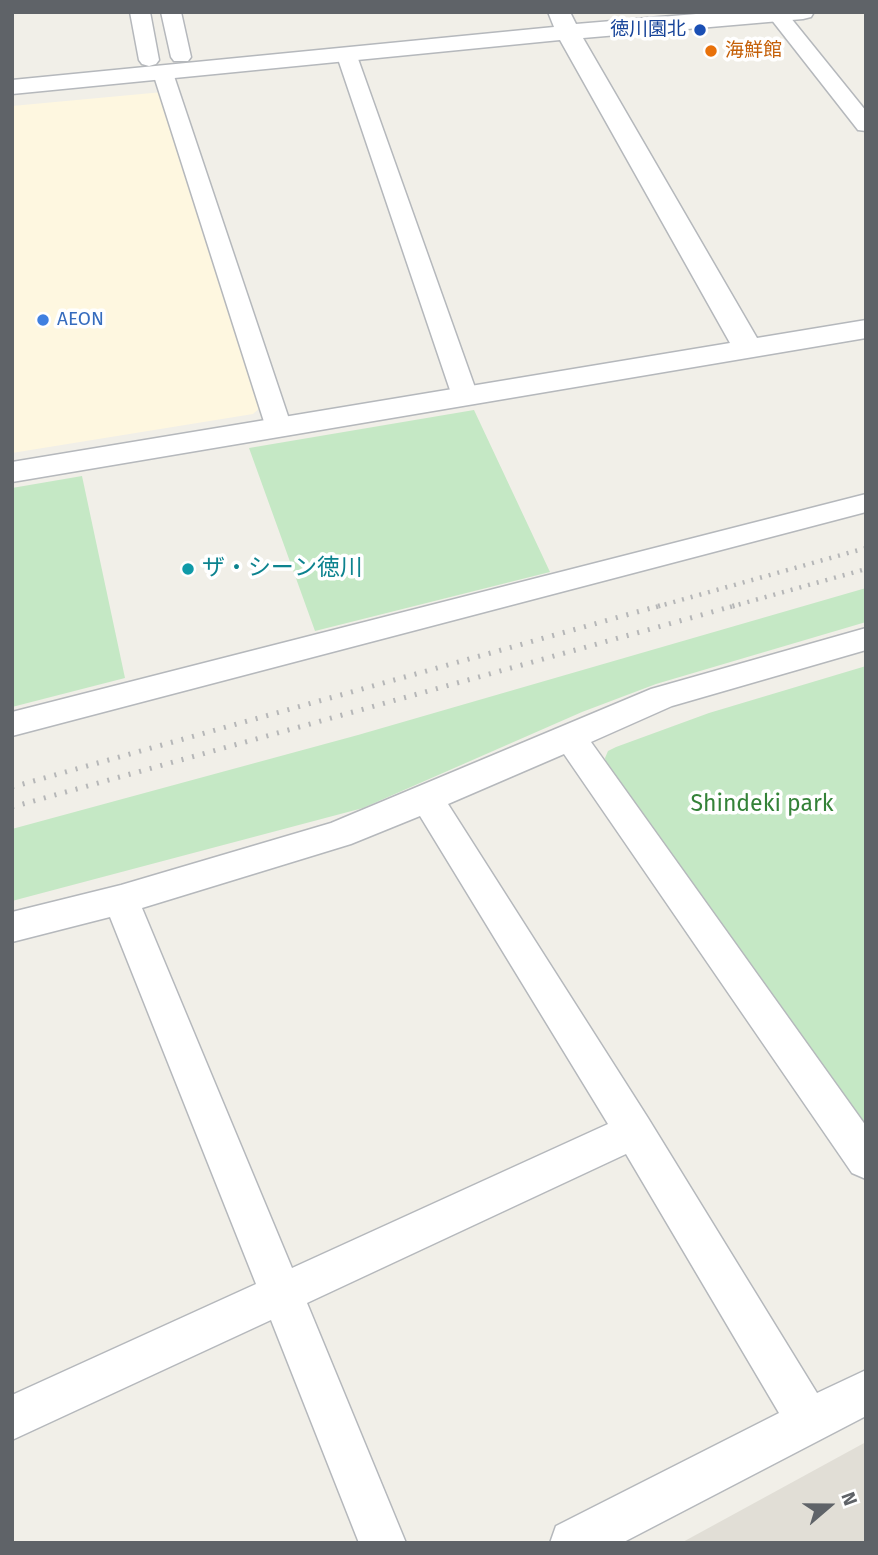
<!DOCTYPE html>
<html>
<head>
<meta charset="utf-8">
<style>
  body { margin:0 }
  #map { position:relative; width:878px; height:1555px; overflow:hidden; background:#f1efe8; font-family:"Fira Sans",sans-serif }
  canvas { display:block }
  .frame { position:absolute; inset:0; border:14px solid #5f6368; pointer-events:none }
  .north { position:absolute; left:794px; top:1471px; width:70px; height:70px; -webkit-text-stroke:5px #fff; paint-order:stroke; rotate:70deg; font-size:19px; font-weight:700; line-height:28px; text-align:center; color:#5f6368 }
  .north::after { content:''; display:block; margin:auto; width:24px; height:32px; background:#5f6368; clip-path:polygon(50% 0,100% 100%,50% 72%,0 100%) }
</style>
</head>
<body>
<div id="map">
<canvas width="878" height="1555"></canvas>
<div class="frame"></div>
<div class="north">N</div>
</div>
<script>
const context = document.querySelector('canvas').getContext('2d');
context.lineJoin = 'round';
function paint(path, color) { context.fillStyle = color; context.fill(path, 'evenodd'); }
const shape = rows => new Path2D(rows.map(r => 'M' + r).join(''));
function stroke(path, color, width, dash) { context.strokeStyle = color; context.lineWidth = width; context.lineCap = dash ? 'butt' : 'round'; context.setLineDash(dash || []); context.stroke(path); }
function write(font, color, halo, rows, align = 'center') {
  context.font = font + ' "Fira Sans","Noto Sans JP",sans-serif'; context.lineWidth = 7; context.setLineDash([]); context.textBaseline = 'middle'; context.strokeStyle = halo; context.fillStyle = color; for (const [text, x, y, turn = 0] of rows) {
    context.save(); context.translate(x, y); context.rotate((+turn || 0) * Math.PI / 180); context.textAlign = isNaN(turn) ? turn : align; if (halo) context.strokeText(text, 0, 0); context.fillText(text, 0, 0); context.restore();
  }
}
paint(shape([
  [163,92,262,406,253,414,12,453,12,106]
]), '#fef7e0');
paint(shape([
  [866,1442,866,1543,681,1543]
]), '#e1ded6');
paint(shape([
  [474,410,550,572,315,631,249,448],
  [82,476,125,678,12,707,12,488],
  [866,588,866,622,656,684,582,712,363,808,12,901,12,829,358,735],
  [866,666,866,1134,606,763,605,758,608,751,616,747,709,713]
]), '#c5e8c5');
const minor = shape([
  [130,12,150,12,159,60,156,64,149,66,142,64,139,60,130,12],
  [161,12,181,12,191,57,188,61,174,61,171,57,161,12],
  [770,12,786,12,866,111,866,131,858,130,771,19,768,15,770,12],
  [347,50,354,52,357,56,478,396,474,402,465,404,456,402,452,396,337,56,340,52,347,50],
  [163,67,170,69,173,73,292,428,289,434,279,436,269,434,266,428,153,73,156,69,163,67],
  [866,494,866,512,12,736,12,712,866,494],
  [866,628,866,650,672,706,591,742,866,1126,866,1179,852,1173,564,754,448,804,648,1118,817,1393,866,1370,866,1416,622,1543,550,1543,556,1526,779,1413,626,1154,307,1303,406,1543,359,1543,271,1320,12,1440,12,1395,256,1284,110,917,12,942,12,912,121,885,331,823,651,689,866,628],
  [420,816,608,1124,292,1268,142,908,351,844,420,816]
]);
const tertiary = shape([
  [548,12,570,12,576,24,720,12,814,12,811,17,803,19,583,38,757,338,866,320,866,338,12,482,12,462,730,343,560,40,12,94,12,80,554,27,548,12]
]);
stroke(minor, '#b5b8bc', 3);
stroke(tertiary, '#b5b8bc', 3);
paint(minor, '#fff');
paint(tertiary, '#fff');
stroke(shape([
  [656,607,866,548],
  [730,607,866,569]
]), '#b6b7b8', 4.5, [2, 7]);
stroke(shape([
  [12,787,662,605],
  [12,807,737,605]
]), '#b6b7b8', 5, [2, 9]);
for (const [x, y, r, color] of [
  [700,30,7,"#1a4fb4"],
  [711,51,7,"#e8710a"],
  [43,320,7,"#3f7fe0"],
  [188,569,7,"#0f9aa8"]
]) { const dot = new Path2D(); dot.arc(x, y, r, 0, 2 * Math.PI); context.fillStyle = color; context.fill(dot); stroke(dot, '#fff', 2.5); }
write('19px', '#164399', '#fff', [
  ["徳川園北",686,30]
], 'right');
write('19px', '#c56008', '#fff', [
  ["海鮮館",725,51]
], 'left');
write('19px', '#366cbe', '#fff', [
  ["AEON",57,320]
], 'left');
write('23px', '#0d838f', '#fff', [
  ["ザ・シーン徳川",202,569]
], 'left');
write('23px', '#348238', '#fff', [
  ["Shindeki park",762,805]
]);
</script>
</body>
</html>
